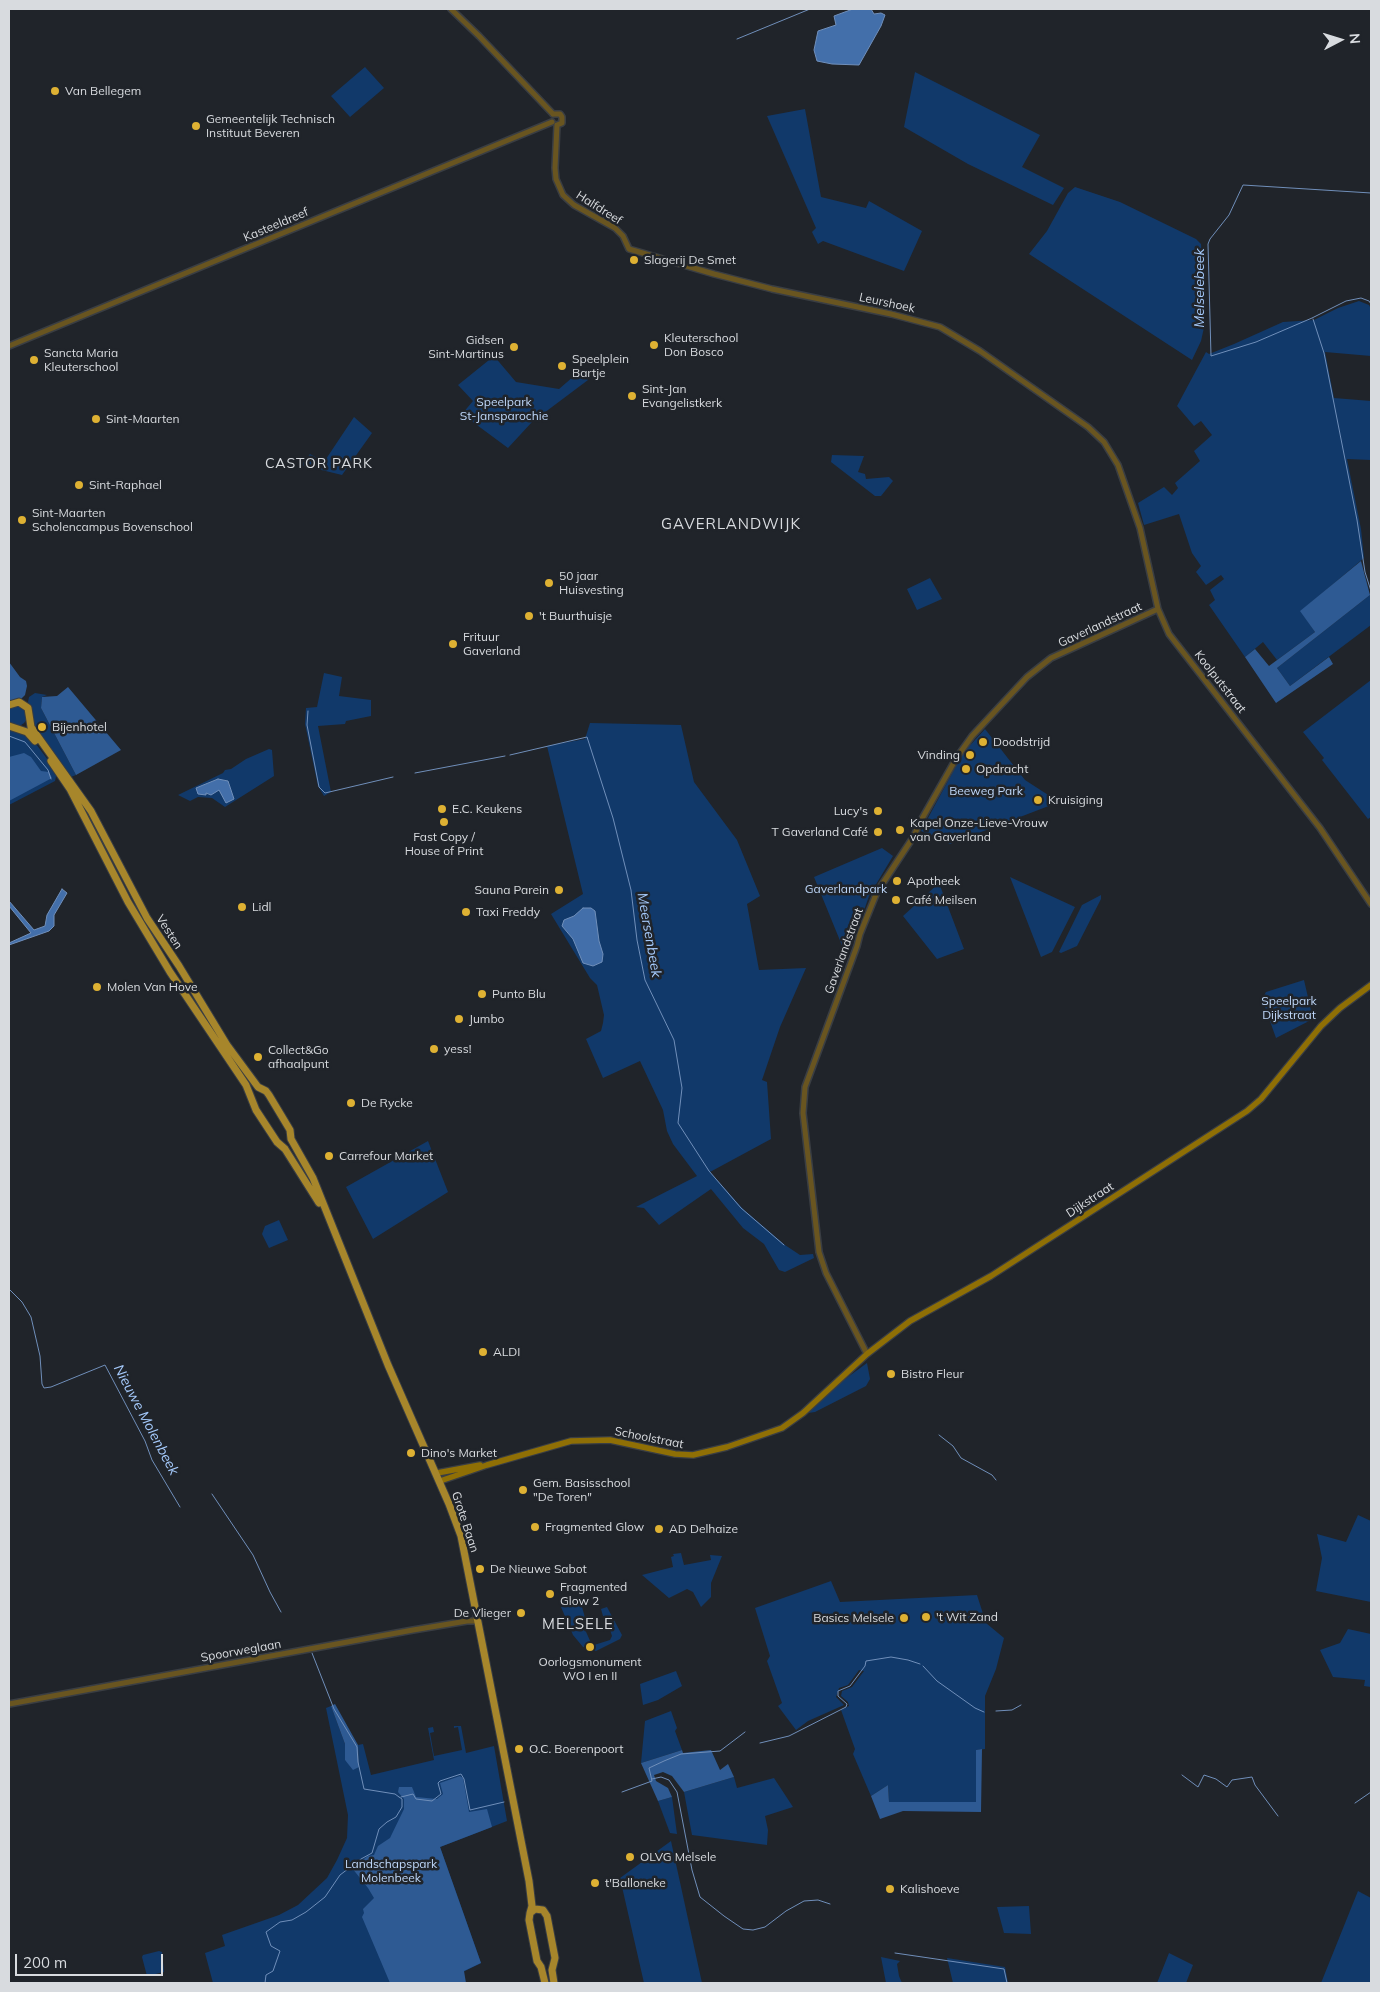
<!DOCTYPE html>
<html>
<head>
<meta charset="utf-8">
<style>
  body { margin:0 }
  #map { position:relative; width:1380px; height:1992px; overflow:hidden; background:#20242a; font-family:Mulish,sans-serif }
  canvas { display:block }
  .frame { position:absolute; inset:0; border:10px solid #d8dbdf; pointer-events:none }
  .north { position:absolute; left:1315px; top:15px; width:50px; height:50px; -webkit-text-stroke:4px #20242a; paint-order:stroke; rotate:85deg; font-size:14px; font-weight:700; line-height:20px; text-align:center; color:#d8dbdf }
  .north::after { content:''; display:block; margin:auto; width:18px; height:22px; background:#d8dbdf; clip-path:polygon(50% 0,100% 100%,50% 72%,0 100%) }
  .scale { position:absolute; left:15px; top:1954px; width:148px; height:22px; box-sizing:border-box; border:2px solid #d8dbdf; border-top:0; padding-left:6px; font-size:15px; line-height:18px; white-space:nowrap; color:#d8dbdf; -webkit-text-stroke:4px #20242a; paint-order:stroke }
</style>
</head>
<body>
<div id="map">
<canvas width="1380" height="1992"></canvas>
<div class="frame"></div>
<div class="north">N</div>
<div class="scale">200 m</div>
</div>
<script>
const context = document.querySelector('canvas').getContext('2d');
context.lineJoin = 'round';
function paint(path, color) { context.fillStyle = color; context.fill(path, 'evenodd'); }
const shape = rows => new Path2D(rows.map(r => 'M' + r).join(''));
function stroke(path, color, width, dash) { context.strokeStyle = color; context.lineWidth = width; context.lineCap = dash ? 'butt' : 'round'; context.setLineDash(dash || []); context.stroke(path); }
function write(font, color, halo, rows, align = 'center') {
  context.font = font + ' Mulish,sans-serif'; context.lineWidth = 5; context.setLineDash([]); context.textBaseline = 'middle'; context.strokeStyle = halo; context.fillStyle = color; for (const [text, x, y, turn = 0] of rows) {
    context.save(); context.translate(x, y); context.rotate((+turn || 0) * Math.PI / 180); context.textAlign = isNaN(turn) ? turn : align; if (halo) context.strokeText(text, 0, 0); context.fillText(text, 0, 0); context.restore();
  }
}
paint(shape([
  [365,67,384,88,350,117,331,96],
  [915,72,1040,135,1022,167,1064,188,1053,205,968,164,904,127],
  [805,109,821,197,866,208,869,201,922,231,904,271,823,241,818,244,812,232,816,228,767,116],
  [1075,187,1120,202,1196,239,1201,244,1205,323,1201,341,1192,360,1029,254,1047,231,1068,193],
  [1359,301,1369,305,1371,309,1371,356,1325,352,1334,398,1371,401,1371,460,1347,459,1361,529,1364,558,1301,611,1315,632,1277,660,1263,642,1245,657,1209,605,1215,600,1210,590,1224,579,1221,575,1206,585,1196,572,1201,566,1192,553,1179,514,1144,525,1138,503,1164,487,1172,495,1178,488,1175,483,1200,461,1194,451,1212,435,1201,421,1194,426,1177,406,1206,352,1209,354,1234,344,1283,322,1314,320,1338,308],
  [494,356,516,382,559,389,581,370,588,380,532,422,508,448,462,414,473,401,458,385],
  [354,417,372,433,342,475,301,465,310,454,324,462],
  [832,455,864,456,858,472,865,474,866,479,889,477,893,481,881,496,875,496,831,462],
  [930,578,942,599,917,610,907,589],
  [1370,595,1371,625,1290,686,1277,668],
  [324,673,342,677,339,696,371,700,371,716,346,721,345,724,318,726,331,792,324,796,318,786,305,724,306,708,317,707],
  [1371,680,1371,817,1368,819,1322,760,1324,758,1303,732],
  [35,693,47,695,42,697,41,708,76,775,71,777,37,733,32,722,33,713,28,702,29,697],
  '7 716a10 10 0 1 1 20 0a10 10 0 1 1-20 0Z',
  [590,723,681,725,694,782,737,840,760,896,747,904,759,970,806,968,780,1027,762,1080,767,1082,771,1139,710,1172,743,1209,785,1245,800,1255,813,1254,814,1258,785,1272,779,1270,764,1244,743,1228,711,1189,659,1225,644,1208,636,1207,697,1176,673,1144,667,1131,663,1110,640,1061,603,1078,586,1039,601,1031,603,1023,604,1015,597,985,590,978,551,914,583,894,547,746,585,739],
  [9,729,24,732,30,736,57,772,55,781,9,805],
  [985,729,1025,780,1059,802,950,844,921,831,963,753],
  [269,749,272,750,274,776,225,807,212,798,198,797,190,801,178,795,223,773,225,770,231,769,246,759],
  [882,848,893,856,869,896,850,951,843,948,814,877],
  [1010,877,1075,907,1052,952,1041,957],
  [939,883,964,949,937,959,903,916],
  [1101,895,1101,899,1077,946,1061,953,1059,952,1082,905],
  [1304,980,1313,1019,1276,1038,1262,999,1266,992],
  [428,1141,448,1192,373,1239,346,1187],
  [279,1220,288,1240,269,1248,262,1234,265,1226],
  [867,1363,870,1379,866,1386,815,1412,808,1413,841,1382],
  [1358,1515,1371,1521,1371,1602,1316,1591,1322,1558,1317,1534,1346,1542],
  [681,1553,684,1565,711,1560,710,1555,722,1556,711,1583,711,1597,701,1607,693,1592,687,1589,669,1598,642,1575,673,1567,671,1557,674,1556,673,1554],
  [831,1581,840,1602,977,1595,986,1623,1004,1638,996,1669,985,1696,985,1749,976,1750,977,1802,889,1802,888,1785,871,1796,853,1754,855,1749,841,1710,849,1706,848,1702,841,1696,842,1691,852,1687,864,1671,859,1670,848,1685,839,1688,836,1697,844,1705,808,1721,796,1730,778,1706,782,1703,767,1661,770,1656,755,1608],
  [580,1600,586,1621,583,1625,591,1643,594,1645,610,1640,612,1636,606,1617,603,1616,601,1609,607,1607,622,1635,620,1639,596,1651,583,1647,573,1635,561,1607],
  [1348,1629,1371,1634,1371,1687,1364,1686,1365,1680,1333,1677,1320,1650,1340,1643],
  [676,1671,682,1686,658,1700,643,1705,640,1684],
  [331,1706,345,1744,345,1760,359,1767,358,1745,363,1744,371,1775,434,1760,428,1728,433,1727,434,1732,430,1733,434,1756,462,1750,458,1727,454,1728,454,1726,461,1726,466,1753,494,1746,507,1821,440,1847,481,1963,441,1983,213,1983,205,1953,225,1946,222,1935,279,1915,298,1905,327,1878,337,1860,347,1838,348,1815,326,1708],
  [671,1711,677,1728,675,1731,682,1750,641,1763,645,1721],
  [734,1777,737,1788,774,1778,793,1807,765,1816,768,1830,767,1845,692,1835,684,1792],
  [672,1797,677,1834,670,1833,658,1801],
  [671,1841,702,1983,644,1983,620,1878],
  [1358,1891,1371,1898,1371,1983,1321,1983],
  [1029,1906,1031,1934,1004,1933,997,1907],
  [159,1951,162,1952,164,1972,147,1976,142,1957,143,1955],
  [1169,1953,1193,1965,1186,1983,1157,1983],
  [881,1957,900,1961,897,1964,899,1976,902,1983,886,1983],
  [947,1958,1005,1967,1008,1983,953,1983]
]), '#11396a');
paint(shape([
  [1361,561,1370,595,1277,668,1290,686,1329,657,1333,664,1276,703,1245,657,1255,649,1269,666,1315,632,1300,611],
  [9,662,20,677,26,681,27,686,25,695,21,699,15,701,9,701],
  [68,687,121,750,76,775,41,708,42,697,57,696],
  [24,753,31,757,41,771,49,772,52,778,9,801,9,757],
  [335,1704,358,1745,359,1767,353,1770,345,1760,345,1744,331,1706],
  [982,1749,981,1812,903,1811,880,1819,871,1796,888,1785,889,1802,976,1802,976,1750],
  [682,1750,683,1753,711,1750,720,1770,728,1764,734,1777,684,1792,672,1776,663,1772,654,1775,656,1781,668,1788,672,1797,658,1801,641,1763],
  [460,1776,463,1778,469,1812,487,1809,492,1827,440,1847,481,1963,464,1971,466,1983,390,1983,362,1917,364,1913,363,1909,374,1898,368,1888,352,1868,368,1856,374,1855,378,1846,390,1838,404,1809,404,1799,398,1792,399,1787,412,1787,416,1797,437,1799,443,1794,440,1783]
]), '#2e5a93');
const water = shape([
  [853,9,871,9,874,14,881,13,885,15,881,26,859,65,832,64,817,61,814,50,818,31,836,25,834,16,853,9],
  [218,779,228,781,234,799,226,803,219,790,211,795,206,793,206,795,198,794,196,788,218,779],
  [62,889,67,893,54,915,54,926,49,931,9,945,9,943,31,933,9,906,9,901,34,930,45,926,47,915,62,889],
  [583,908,591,908,595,911,599,941,603,954,602,962,593,966,583,963,573,939,562,926,564,920,574,916,583,908]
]);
paint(water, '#436faa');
stroke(water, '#708fba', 1);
stroke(shape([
  [737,39,810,9],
  [1371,193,1243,185,1229,215,1210,239,1208,244,1211,356,1256,342,1312,318,1346,301,1361,298,1369,301,1371,304],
  [1313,319,1324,353,1357,520,1365,572,1371,591],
  [308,711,307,725,319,787,325,793,393,777],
  [9,736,25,742,48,770,51,779],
  [510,755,587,737,613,818,631,890,637,940,645,980,674,1040,682,1088,678,1123,709,1171,741,1208,784,1245],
  [415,773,505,756],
  [9,1289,22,1302,31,1317,40,1356,42,1384,44,1388,51,1387,105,1365,145,1441,152,1460,180,1507],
  [939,1435,953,1446,961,1458,992,1475,996,1480],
  [212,1494,253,1555,270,1592,281,1612],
  [312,1653,334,1709,357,1747,358,1762,364,1789,395,1794,399,1797],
  [923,1666,937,1681,975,1708,984,1712],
  [996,1711,1012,1710,1021,1705],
  [760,1743,789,1736,846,1707,847,1704,838,1696,838,1691,850,1686,865,1666,866,1661,891,1657,908,1660,920,1664],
  [1182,1775,1198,1787,1204,1775,1216,1779,1227,1787,1232,1780,1252,1777,1255,1785,1278,1816],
  [652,1779,661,1777,669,1780,677,1792,692,1870,700,1897,724,1916,743,1929,753,1930,765,1927,786,1911,804,1901,818,1900,830,1904],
  [622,1792,652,1781,649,1768,664,1761,681,1754,720,1751,745,1732],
  [401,1797,413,1794,416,1799,432,1801,441,1794,438,1783,440,1781,461,1774,464,1779,470,1810,504,1802],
  [1355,1803,1371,1792],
  [895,1953,1004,1969,1007,1983],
  [265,1983,266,1975,273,1971,280,1951,271,1946,266,1932,280,1922,292,1920,306,1912,325,1897,340,1875,361,1859,372,1853,379,1829,387,1822,396,1817,402,1807,402,1799,399,1797]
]), '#708fba', 1);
const tertiary = shape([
  [451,9,479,36,553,114],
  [553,114,560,114,562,117,562,123,557,125],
  [557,125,555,168,556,179,563,195,574,205,615,228,623,236,629,249,714,274,772,289,891,314,940,327,980,351,1088,427,1104,442,1118,465,1140,528,1158,609,1169,634,1320,828,1371,904],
  [9,346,552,122],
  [867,1354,826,1273,819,1252,803,1113,805,1087,857,946,860,934,877,892,914,836,919,824,957,757,972,736,1027,677,1051,658,1158,609],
  [9,1704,413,1630,467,1621,478,1621]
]);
const secondary = shape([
  [437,1473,480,1465],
  [440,1481,487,1465,571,1441,610,1440,675,1454,693,1455,727,1447,782,1428,803,1413,867,1354,910,1321,991,1276,1247,1111,1261,1099,1321,1026,1340,1008,1371,985]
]);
const primary = shape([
  [9,705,19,702,28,708,31,727,91,811,147,918,179,966,227,1045,258,1087,266,1091,269,1095,290,1130,291,1139,313,1178,388,1365,449,1504,461,1536,529,1881,532,1906,530,1913],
  [9,726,27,732,35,741],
  [51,761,70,789,128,902,170,972,246,1085,256,1110,277,1142,285,1149,319,1203],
  [545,1983,541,1967,537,1961,529,1920,530,1913,535,1909,543,1910,547,1916,555,1958,552,1970,554,1983]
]);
stroke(tertiary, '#3a3e43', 8);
stroke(secondary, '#3a3e43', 8);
stroke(primary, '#3a3e43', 9);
stroke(tertiary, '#695520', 5);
stroke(secondary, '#8f6f05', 5.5);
stroke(primary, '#a7862b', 7);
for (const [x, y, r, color] of [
  [55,91,5,"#deb133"],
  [196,126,5,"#deb133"],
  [634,260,5,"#deb133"],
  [654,345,5,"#deb133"],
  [514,347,5,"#deb133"],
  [34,360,5,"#deb133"],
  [562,366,5,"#deb133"],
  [632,396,5,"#deb133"],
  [96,419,5,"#deb133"],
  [79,485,5,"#deb133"],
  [22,520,5,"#deb133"],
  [549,583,5,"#deb133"],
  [529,616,5,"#deb133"],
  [453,644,5,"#deb133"],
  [42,727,5,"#deb133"],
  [983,742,5,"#deb133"],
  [970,755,5,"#deb133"],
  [966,769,5,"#deb133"],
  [1038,800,5,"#deb133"],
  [442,809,5,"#deb133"],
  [878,811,5,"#deb133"],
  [444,822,5,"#deb133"],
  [900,830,5,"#deb133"],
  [878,832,5,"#deb133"],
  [897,881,5,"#deb133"],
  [559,890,5,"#deb133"],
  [896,900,5,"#deb133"],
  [242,907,5,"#deb133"],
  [466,912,5,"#deb133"],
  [97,987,5,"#deb133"],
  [482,994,5,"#deb133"],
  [459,1019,5,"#deb133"],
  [434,1049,5,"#deb133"],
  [258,1057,5,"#deb133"],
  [351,1103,5,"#deb133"],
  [329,1156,5,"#deb133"],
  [483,1352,5,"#deb133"],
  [891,1374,5,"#deb133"],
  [411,1453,5,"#deb133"],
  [523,1490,5,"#deb133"],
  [535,1527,5,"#deb133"],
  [659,1529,5,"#deb133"],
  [480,1569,5,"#deb133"],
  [550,1594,5,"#deb133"],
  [521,1613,5,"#deb133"],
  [926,1617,5,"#deb133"],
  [904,1618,5,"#deb133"],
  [590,1647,5,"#deb133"],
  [519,1749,5,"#deb133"],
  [630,1857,5,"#deb133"],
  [595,1883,5,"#deb133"],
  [890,1889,5,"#deb133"]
]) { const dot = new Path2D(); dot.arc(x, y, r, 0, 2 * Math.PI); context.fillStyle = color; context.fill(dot); stroke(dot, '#20242a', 2); }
write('12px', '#d8dbdf', '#20242a', [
  ["Van Bellegem",65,91],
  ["Gemeentelijk Technisch",206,119],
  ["Instituut Beveren",206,133],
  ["Slagerij De Smet",644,260],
  ["Kleuterschool",664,338],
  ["Don Bosco",664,352],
  ["Gidsen",504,340,"right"],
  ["Sint-Martinus",504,354,"right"],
  ["Sancta Maria",44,353],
  ["Kleuterschool",44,367],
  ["Speelplein",572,359],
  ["Bartje",572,373],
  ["Sint-Jan",642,389],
  ["Evangelistkerk",642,403],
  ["Sint-Maarten",106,419],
  ["Sint-Raphael",89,485],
  ["Sint-Maarten",32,513],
  ["Scholencampus Bovenschool",32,527],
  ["50 jaar",559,576],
  ["Huisvesting",559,590],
  ["'t Buurthuisje",539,616],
  ["Frituur",463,637],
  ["Gaverland",463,651],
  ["Bijenhotel",52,727],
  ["Doodstrijd",993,742],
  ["Vinding",960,755,"right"],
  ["Opdracht",976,769],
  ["Kruisiging",1048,800],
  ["E.C. Keukens",452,809],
  ["Lucy's",868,811,"right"],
  ["Kapel Onze-Lieve-Vrouw",910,823],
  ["van Gaverland",910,837],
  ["T Gaverland Café",868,832,"right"],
  ["Fast Copy /",444,837,"center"],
  ["House of Print",444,851,"center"],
  ["Apotheek",907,881],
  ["Sauna Parein",549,890,"right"],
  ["Café Meilsen",906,900],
  ["Lidl",252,907],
  ["Taxi Freddy",476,912],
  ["Molen Van Hove",107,987],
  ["Punto Blu",492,994],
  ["Jumbo",469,1019],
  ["yess!",444,1049],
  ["Collect&Go",268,1050],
  ["afhaalpunt",268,1064],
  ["De Rycke",361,1103],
  ["Carrefour Market",339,1156],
  ["ALDI",493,1352],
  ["Bistro Fleur",901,1374],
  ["Dino's Market",421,1453],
  ["Gem. Basisschool",533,1483],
  ["\"De Toren\"",533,1497],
  ["Fragmented Glow",545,1527],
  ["AD Delhaize",669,1529],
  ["De Nieuwe Sabot",490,1569],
  ["Fragmented",560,1587],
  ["Glow 2",560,1601],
  ["De Vlieger",511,1613,"right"],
  ["'t Wit Zand",936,1617],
  ["Basics Melsele",894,1618,"right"],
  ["Oorlogsmonument",590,1662,"center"],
  ["WO I en II",590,1676,"center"],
  ["O.C. Boerenpoort",529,1749],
  ["OLVG Melsele",640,1857],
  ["t'Balloneke",605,1883],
  ["Kalishoeve",900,1889]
], 'left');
write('12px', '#d8dbdf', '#20242a', [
  ["Halfdreef",599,208,32],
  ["Kasteeldreef",276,225,-23],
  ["Leurshoek",887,303,12],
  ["Gaverlandstraat",1100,625,-25],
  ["Koolputstraat",1220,682,52],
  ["Vesten",169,932,57],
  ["Gaverlandstraat",844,951,-70],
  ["Dijkstraat",1090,1200,-33],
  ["Schoolstraat",649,1438,11],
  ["Grote Baan",465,1522,72],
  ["Spoorweglaan",241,1651,-10]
]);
write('12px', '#bed7f9', '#20242a', [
  ["Speelpark",504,402],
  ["St-Jansparochie",504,416],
  ["Beeweg Park",986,791],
  ["Gaverlandpark",846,889],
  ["Speelpark",1289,1001],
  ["Dijkstraat",1289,1015],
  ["Landschapspark",391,1864],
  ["Molenbeek",391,1878]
]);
write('italic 14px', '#a5cafc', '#20242a', [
  ["Melselebeek",1200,288,-90],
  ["Meersenbeek",649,935,80],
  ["Nieuwe Molenbeek",146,1420,62]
]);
context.letterSpacing = '1px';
write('14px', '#d8dbdf', '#20242a', [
  ["CASTOR PARK",319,464]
]);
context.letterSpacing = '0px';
context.letterSpacing = '1px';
write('15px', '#d8dbdf', '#20242a', [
  ["GAVERLANDWIJK",731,524],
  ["MELSELE",578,1624]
]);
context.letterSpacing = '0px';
</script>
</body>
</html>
